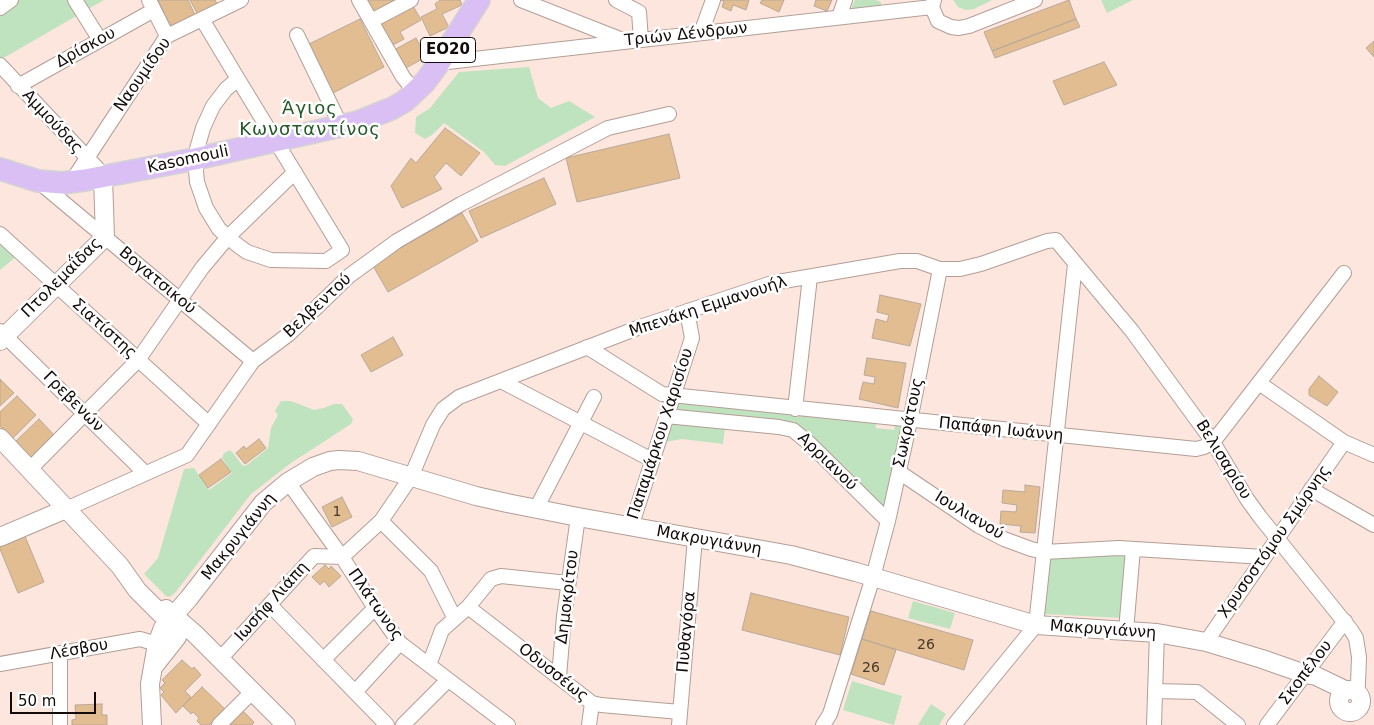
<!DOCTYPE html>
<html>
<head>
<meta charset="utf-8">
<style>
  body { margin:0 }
  #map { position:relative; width:1374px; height:725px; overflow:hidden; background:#fde6de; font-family:"DejaVu Sans",sans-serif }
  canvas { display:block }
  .scale { position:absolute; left:10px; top:692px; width:86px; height:22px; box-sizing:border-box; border:2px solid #120b09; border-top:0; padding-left:6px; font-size:15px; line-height:18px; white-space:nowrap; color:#120b09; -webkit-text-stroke:4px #fff; paint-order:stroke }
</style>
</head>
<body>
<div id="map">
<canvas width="1374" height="725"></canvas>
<div class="scale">50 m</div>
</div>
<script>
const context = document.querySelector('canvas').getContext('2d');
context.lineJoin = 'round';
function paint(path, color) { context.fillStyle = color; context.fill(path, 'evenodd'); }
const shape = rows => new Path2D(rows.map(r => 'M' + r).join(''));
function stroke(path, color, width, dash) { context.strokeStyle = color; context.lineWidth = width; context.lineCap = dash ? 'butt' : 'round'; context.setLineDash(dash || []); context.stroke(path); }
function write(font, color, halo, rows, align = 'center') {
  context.font = font + ' "DejaVu Sans",sans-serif'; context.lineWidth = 5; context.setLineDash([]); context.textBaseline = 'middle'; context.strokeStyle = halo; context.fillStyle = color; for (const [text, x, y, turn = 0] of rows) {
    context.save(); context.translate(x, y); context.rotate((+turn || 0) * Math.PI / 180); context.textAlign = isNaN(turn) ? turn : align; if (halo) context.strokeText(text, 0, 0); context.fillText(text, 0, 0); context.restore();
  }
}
paint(shape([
  [0,0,104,0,0,60],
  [855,0,875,0,881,2,881,6,851,9],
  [953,0,992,0,974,9,966,10,958,7],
  [1101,0,1133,0,1107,13],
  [529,67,538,98,551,108,569,101,595,117,505,166,495,165,484,152,444,123,432,135,425,139,415,133,416,117,430,108,459,72],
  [0,242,16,257,0,270],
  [281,401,291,401,314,410,324,408,334,404,342,404,353,419,351,424,291,463,251,494,175,593,170,597,166,596,144,574,158,558,184,469,194,468,209,490,232,473,222,458,224,453,230,450,233,453,243,466,247,465,268,448,271,428,278,415,275,411],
  [677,402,876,423,876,428,894,430,895,425,901,426,886,510,807,433,674,413],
  [671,424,725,427,723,444,682,439,665,442],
  [1128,553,1123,618,1043,614,1049,556],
  [913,601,955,613,950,629,908,618],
  [852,681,902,696,894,725,843,710],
  [931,704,946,714,939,725,918,725]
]), '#bfe3bf');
const building = shape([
  [158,0,188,0,195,15,171,27,158,0],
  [190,0,215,0,217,4,198,15,190,0],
  [365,0,396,0,373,13,365,0],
  [440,0,460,0,462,5,442,14,449,27,430,36,421,17,437,9,435,4,440,0],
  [720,0,749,0,746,10,733,5,731,11,722,7,724,1,720,0],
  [762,0,784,0,779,12,760,3,762,0],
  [816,0,832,0,827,11,814,6,816,0],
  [1069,0,1076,19,992,51,984,32,1069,0],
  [412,4,421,20,400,32,404,39,391,46,378,23,412,4],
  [360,19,384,67,333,93,309,44,360,19],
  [1076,19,1080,27,995,58,992,51,1076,19],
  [416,38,426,57,404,69,394,50,416,38],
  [1374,41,1374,57,1366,48,1374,41],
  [1104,62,1117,85,1064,105,1053,81,1104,62],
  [445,128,480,153,461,176,446,163,434,177,442,189,402,208,391,186,411,158,416,163,445,128],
  [669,134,680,178,577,202,566,158,669,134],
  [544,178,556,204,481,238,469,211,544,178],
  [462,213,478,241,388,292,372,264,462,213],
  [880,295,921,304,910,346,872,338,876,319,887,322,889,315,877,312,880,295],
  [393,337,403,355,371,372,361,355,393,337],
  [867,358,906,363,898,408,859,399,863,382,874,384,875,377,864,375,867,358],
  [1319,376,1338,392,1327,406,1309,395,1309,389,1319,376],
  [0,379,14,393,0,406,0,379],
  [17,396,36,415,12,439,0,426,0,412,17,396],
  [39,419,55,436,31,459,15,442,39,419],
  [259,439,266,448,245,464,236,453,244,446,246,449,259,439],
  [221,459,231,472,208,488,199,475,221,459],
  [1025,485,1040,487,1035,533,1020,532,1021,526,1000,524,1001,511,1016,512,1017,505,1002,503,1003,490,1025,492,1025,485],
  [342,497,352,517,332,527,322,507,342,497],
  [24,534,44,582,18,593,0,549,0,545,24,534],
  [325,565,329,569,331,566,341,576,329,587,324,581,320,585,312,577,325,565],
  [751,593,849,617,840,655,742,630,751,593],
  [871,611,973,640,964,670,862,639,871,611],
  [862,639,896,650,884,685,851,674,862,639],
  [182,660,192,669,194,667,201,675,185,691,191,697,176,713,161,695,164,692,160,688,165,683,162,680,182,660],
  [202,687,225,709,209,725,201,725,197,721,199,718,193,712,191,714,183,706,202,687],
  [102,704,102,715,107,715,107,725,72,725,72,720,76,719,75,705,102,704],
  [242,710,254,722,252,725,227,725,242,710]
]);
paint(building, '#e2bd92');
stroke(building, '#b7a999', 1);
const minor = shape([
  [75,0,100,40],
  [149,0,167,36],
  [359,0,403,77,415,92],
  [521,0,625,41],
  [616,0,639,12,641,40],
  [934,0,932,7,938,21,951,27,959,28,969,26,1035,0],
  [0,8,11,0],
  [839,17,845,0],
  [202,19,238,79,342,250,326,261,271,260,247,252,236,244,219,229,206,208,197,182,195,159,197,149,203,128,213,106,226,89,238,79],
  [371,21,411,0],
  [701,33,713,0],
  [297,35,341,126],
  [439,63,932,7],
  [0,65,97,168,103,178],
  [18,86,154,10],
  [72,181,167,36,241,0],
  [39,182,253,361],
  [0,234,209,424],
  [0,331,145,473],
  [587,347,662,394,1196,449,1204,447,1213,442,1344,273],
  [501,381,652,460],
  [1259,383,1344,442,1374,455],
  [795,409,810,277],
  [666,416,779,427,793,430,810,444,888,521],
  [29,470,138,360,202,268,228,237,295,172],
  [899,472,979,526,1004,539,1031,549,1044,552,1119,548,1264,557],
  [288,482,342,557,375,608,400,643,508,725],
  [1311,489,1374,525],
  [66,509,187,455,253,361,289,334,349,276,397,241,461,204,608,128,669,114],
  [536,509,594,397],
  [381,521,431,571,454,617],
  [631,527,692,338,687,311],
  [270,605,387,725],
  [468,607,592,703,601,705,680,712],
  [1126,631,1133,549],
  [1206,642,1344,442],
  [60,653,60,725],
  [220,659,314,556,342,557,381,521,411,477,433,425,443,409,459,397,640,327,772,283,900,261,917,261,940,269,960,269,981,264,1047,241,1056,240,1132,331,1213,442,1247,499,1260,517,1351,630,1356,638,1359,657,1358,684,1357,691],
  [323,660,375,608],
  [0,664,140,639,157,644],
  [429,665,442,630,468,607,491,579,501,576,568,583],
  [559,677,564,616,578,517],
  [1155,691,1197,692,1238,725],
  [355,692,400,643],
  [219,725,252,692],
  [403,725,448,680],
  [589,725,592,703],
  [679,725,695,538],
  [823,725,830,714,873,577,888,521,910,421,940,269],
  [954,725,1036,625,1075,264],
  [1154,725,1157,633],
  [1267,725,1345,621]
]);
const tertiary = shape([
  [0,341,105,237,103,178],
  [0,438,120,566,137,590,161,614,173,616],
  [0,537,66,509],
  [166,609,195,634,286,725],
  [154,666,177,637,178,627,173,616],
  '1339 701a11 11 0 1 1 22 0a11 11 0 1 1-22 0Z',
  [152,725,150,684,157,644,163,628,189,598,263,503,288,482,313,467,330,461,339,460,358,461,476,496,507,503,578,517,791,555,856,572,1036,625,1157,633,1206,642,1262,659,1305,674,1316,676,1345,690]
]);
const primary = shape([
  [0,169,38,181,62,183,85,180,195,159,358,122,393,108,405,101,425,82,439,63,479,0]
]);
stroke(minor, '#b39e96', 16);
stroke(tertiary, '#b39e96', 20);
stroke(primary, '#d4d3d3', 24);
stroke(minor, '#fff', 14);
stroke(tertiary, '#fff', 18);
stroke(primary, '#d9bff3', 21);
write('14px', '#46382b', null, [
  ["1",337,512],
  ["26",926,645],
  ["26",871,668]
]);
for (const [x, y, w] of [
  [448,50,55]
]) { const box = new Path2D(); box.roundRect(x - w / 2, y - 12.5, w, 25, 4); context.fillStyle = '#fff'; context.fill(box); stroke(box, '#120b09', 1); }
write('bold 15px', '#120b09', null, [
  ["ΕΟ20",448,50]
]);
write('16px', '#120b09', '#fff', [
  ["Τριών Δένδρων",686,35,-6],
  ["Δρίσκου",86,48,-29],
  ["Ναουμίδου",143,75,-55],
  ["Αμμούδας",52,122,47],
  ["Kasomouli",188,160,-12],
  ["Πτολεμαΐδας",62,278,-45],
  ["Βογατσικού",157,281,40],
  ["Βελβεντού",318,306,-43],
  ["Μπενάκη Εμμανουήλ",708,307,-18],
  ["Σιατίστης",104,329,42],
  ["Γρεβενών",73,402,45],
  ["Σωκράτους",909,423,-78],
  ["Παπάφη Ιωάννη",1001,430,6],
  ["Παπαμάρκου Χαρισίου",661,434,-72],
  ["Βελισαρίου",1223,460,58],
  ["Αρριανού",827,462,44],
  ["Ιουλιανού",969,516,31],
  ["Μακρυγιάννη",239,537,-51],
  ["Μακρυγιάννη",709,541,10],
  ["Χρυσοστόμου Σμύρνης",1275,542,-55],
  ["Δημοκρίτου",568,597,-83],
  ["Ιωσήφ Λιάπη",272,602,-48],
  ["Πλάτωνος",375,605,55],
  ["Μακρυγιάννη",1103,630,4],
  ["Πυθαγόρα",687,632,-85],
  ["Λέσβου",79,650,-10],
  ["Οδυσσέως",553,673,38],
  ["Σκοπέλου",1306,673,-53]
]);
context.letterSpacing = '1px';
write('18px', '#235926', '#fff', [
  ["Άγιος",310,109],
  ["Κωνσταντίνος",310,130]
]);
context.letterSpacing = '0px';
</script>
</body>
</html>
